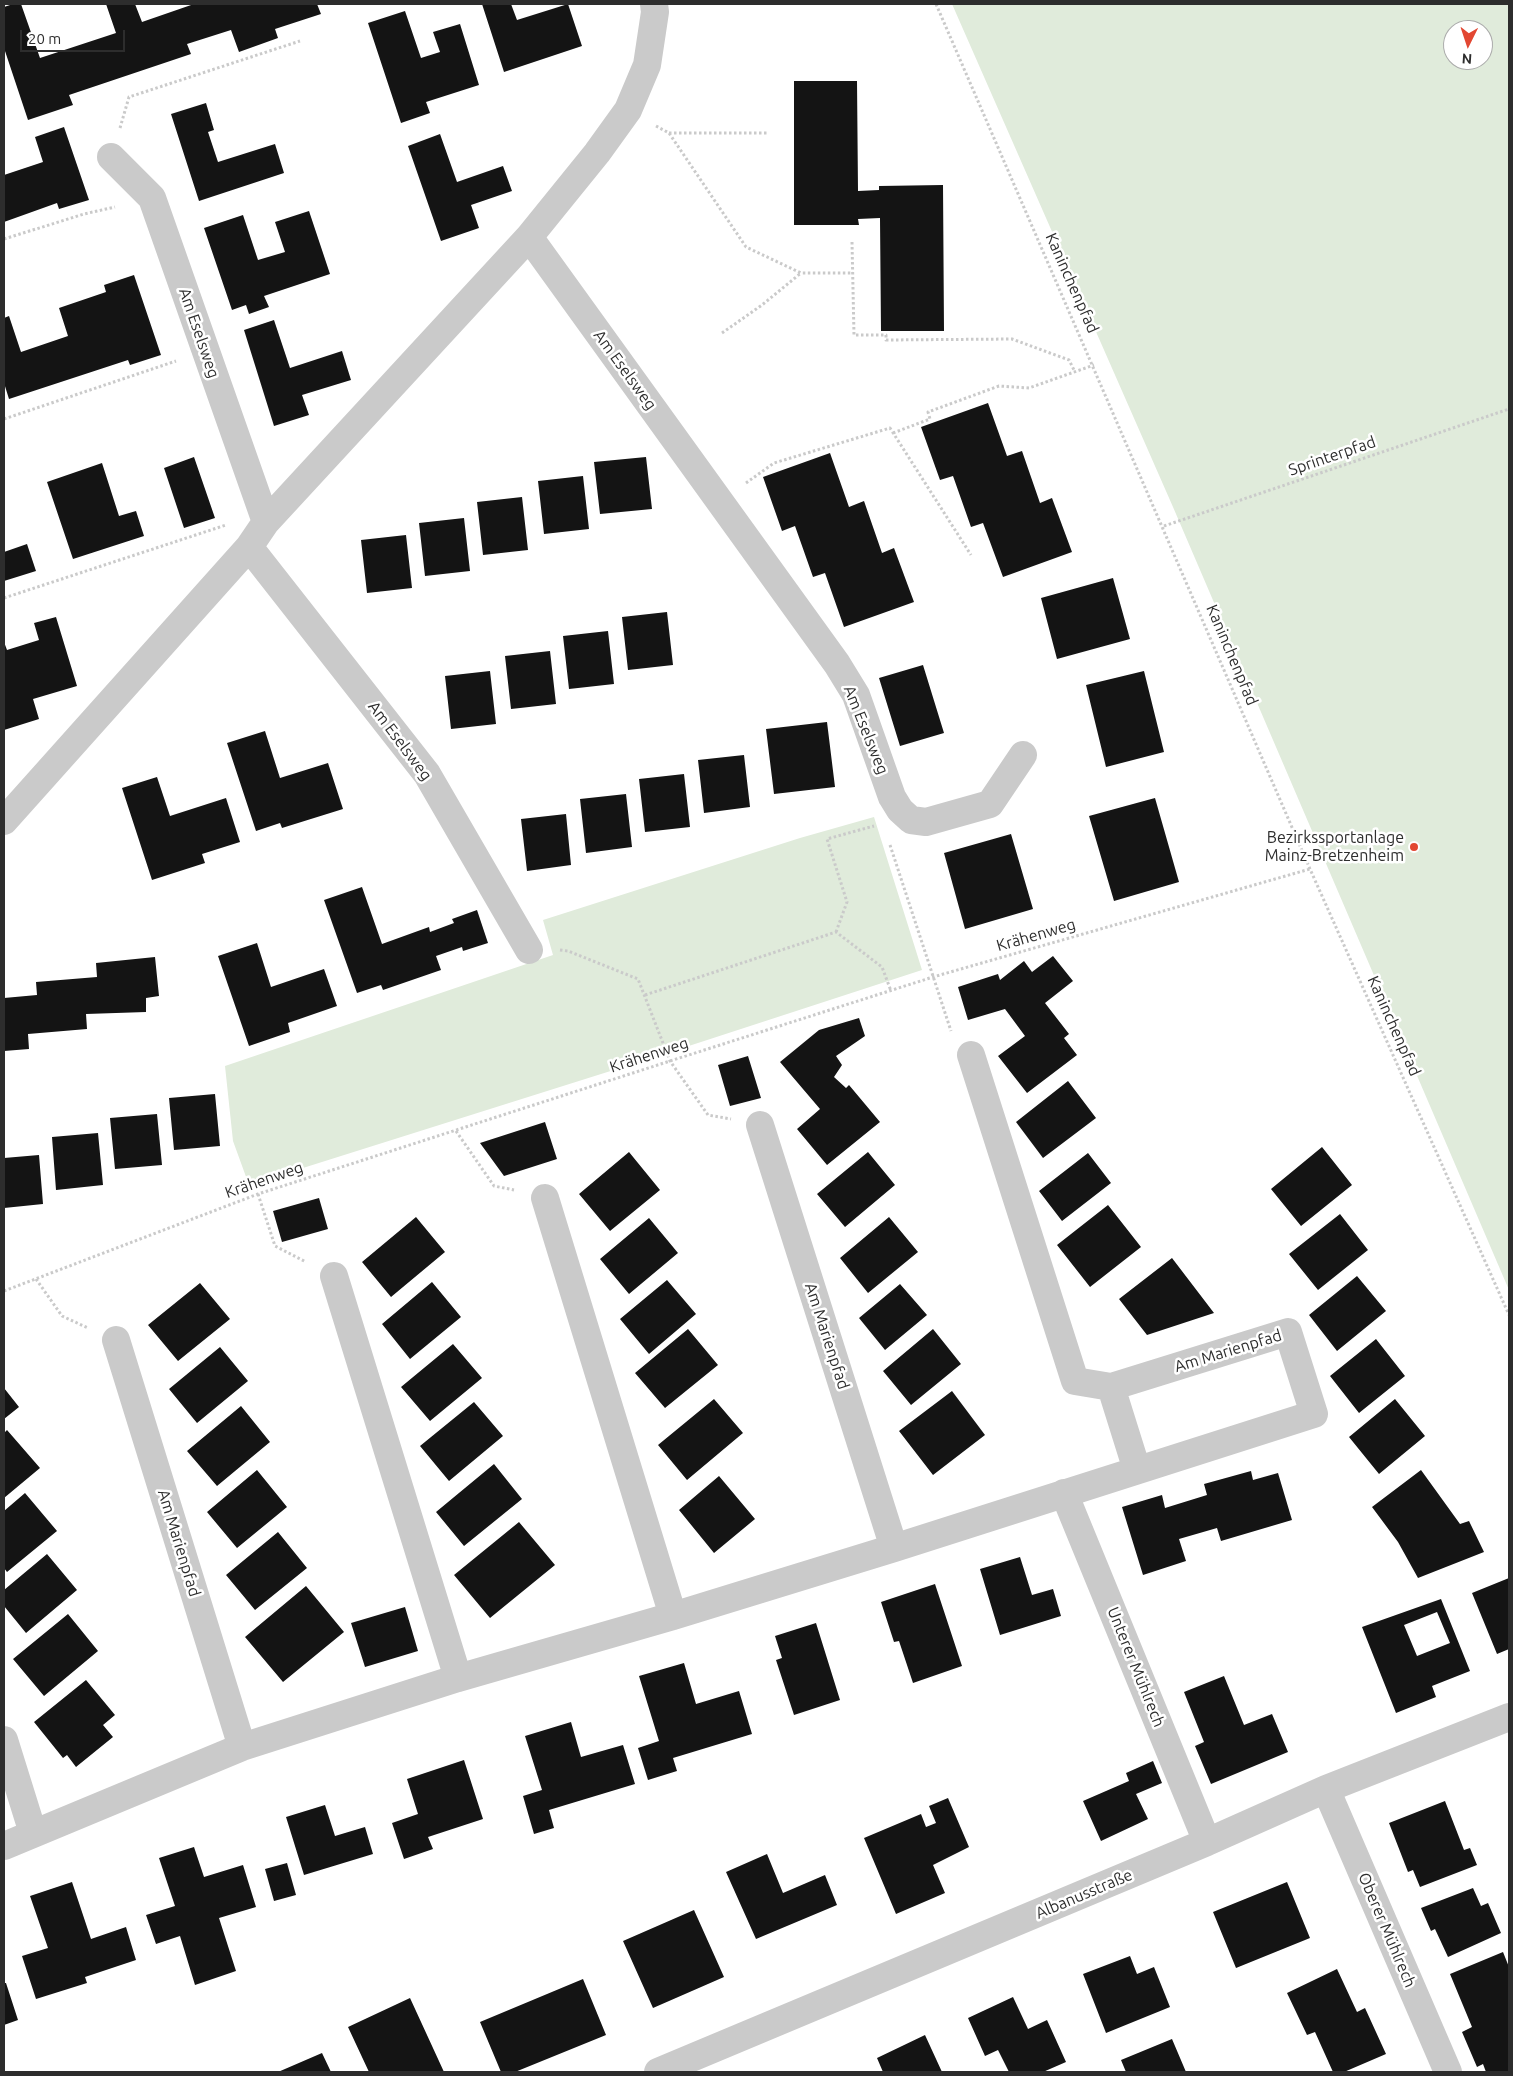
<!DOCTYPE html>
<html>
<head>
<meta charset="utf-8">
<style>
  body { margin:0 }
  #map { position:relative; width:1513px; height:2076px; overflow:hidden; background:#fff; font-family:Ubuntu,sans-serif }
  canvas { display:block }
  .frame { position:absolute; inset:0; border:5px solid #2d2d2d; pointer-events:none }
  .north { position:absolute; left:1443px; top:20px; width:50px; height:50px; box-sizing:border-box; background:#fff; border:1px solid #ababab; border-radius:50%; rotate:184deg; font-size:14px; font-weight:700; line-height:20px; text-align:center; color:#2d2d2d }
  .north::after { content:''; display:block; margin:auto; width:18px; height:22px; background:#e24732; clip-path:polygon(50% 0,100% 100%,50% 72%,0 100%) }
  .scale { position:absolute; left:20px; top:30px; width:105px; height:22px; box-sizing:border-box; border:2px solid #2d2d2d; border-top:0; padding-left:6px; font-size:15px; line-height:18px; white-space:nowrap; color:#2d2d2d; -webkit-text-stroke:4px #fff; paint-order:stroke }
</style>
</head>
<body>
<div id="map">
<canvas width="1513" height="2076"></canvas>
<div class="frame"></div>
<div class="north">N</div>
<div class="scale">20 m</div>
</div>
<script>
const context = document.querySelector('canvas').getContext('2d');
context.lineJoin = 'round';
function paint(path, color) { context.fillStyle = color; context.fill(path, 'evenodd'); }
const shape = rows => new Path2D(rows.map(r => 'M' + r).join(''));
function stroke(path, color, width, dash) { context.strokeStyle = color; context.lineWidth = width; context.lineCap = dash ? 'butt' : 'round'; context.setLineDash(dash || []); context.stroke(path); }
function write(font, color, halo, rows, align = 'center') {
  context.font = font + ' Ubuntu,sans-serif'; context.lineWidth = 5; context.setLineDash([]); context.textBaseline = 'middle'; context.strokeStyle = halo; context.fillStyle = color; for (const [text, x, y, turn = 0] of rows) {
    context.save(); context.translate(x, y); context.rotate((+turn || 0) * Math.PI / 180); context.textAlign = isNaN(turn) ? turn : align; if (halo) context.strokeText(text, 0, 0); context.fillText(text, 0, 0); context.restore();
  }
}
paint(shape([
  [952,4,1509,4,1509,1290,1173,507],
  [1453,30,1483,30,1483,60,1453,60],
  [874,817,922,970,655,1057,249,1185,233,1141,225,1066,553,955,543,920,800,838]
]), '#e0ebdb');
paint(shape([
  [13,4,21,4,40,58,116,33,106,4,135,4,142,22,194,4,317,4,321,14,275,29,278,38,239,52,231,30,187,44,191,54,69,95,73,105,28,120,4,48,4,7],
  [482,4,511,4,517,20,568,4,582,46,504,72],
  [405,11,421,58,440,52,433,32,460,24,479,85,426,102,430,113,401,123,368,23],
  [794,81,857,81,858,191,879,190,879,186,943,185,944,331,881,331,880,218,858,219,859,225,794,225],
  [206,103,214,130,208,132,218,162,275,144,284,173,199,201,171,114],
  [64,127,89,200,59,209,57,203,4,222,4,175,43,162,35,137],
  [440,134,457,182,503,166,512,191,471,205,479,228,441,241,408,146],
  [309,211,330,274,264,296,269,307,249,314,246,305,232,310,204,228,243,215,258,260,285,252,275,222],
  [134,275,161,355,130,365,128,360,9,399,4,383,4,318,9,316,21,352,68,336,59,308,106,292,104,285],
  [274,320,290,368,342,351,351,380,302,395,309,415,274,426,244,330],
  [988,403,1007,456,1022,451,1040,503,1052,498,1072,552,1003,577,983,523,971,527,953,476,940,480,921,427],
  [830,453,849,507,864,501,882,553,894,548,914,602,844,627,825,573,813,577,795,526,782,531,763,477],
  [194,457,215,518,184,528,164,468],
  [646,457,652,509,600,514,594,462],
  [102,463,119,516,136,511,144,536,73,559,47,482],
  [583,476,589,529,544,534,538,481],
  [522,497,528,550,483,555,477,502],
  [464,518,470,571,425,576,419,523],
  [406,535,412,588,367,593,361,540],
  [27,544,36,571,4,581,4,552],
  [1113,578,1130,639,1057,659,1041,598],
  [667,612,673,665,628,670,622,617],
  [56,617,77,686,33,699,39,719,4,730,4,642,7,650,39,640,34,623],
  [608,631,614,684,569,689,563,636],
  [550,651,556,704,511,709,505,656],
  [923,665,944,733,900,746,879,678],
  [490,671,496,724,451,729,445,676],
  [1144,671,1164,752,1106,767,1086,685],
  [827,722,835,787,774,794,766,729],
  [265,731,280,778,328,763,343,809,282,828,280,823,256,831,227,743],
  [744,755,750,807,704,813,698,760],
  [684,774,690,827,645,832,639,779],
  [157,777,170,816,226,798,240,842,202,854,205,863,152,880,122,788],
  [626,794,632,847,586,853,580,799],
  [1155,798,1179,882,1114,901,1089,816],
  [566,814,571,865,527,871,521,819],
  [1011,834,1033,909,965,929,944,853],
  [362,887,382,944,429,927,430,932,454,923,452,919,477,910,488,943,463,951,462,947,436,956,441,970,383,990,381,985,357,993,324,900],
  [257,943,271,987,324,969,337,1006,288,1023,290,1032,249,1046,218,956],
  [1053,956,1073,981,1045,1003,1069,1034,1064,1038,1077,1055,1027,1093,998,1056,1025,1036,1005,1009,968,1020,958,987,998,974,1000,980,1024,961,1032,972],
  [155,957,159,996,146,998,146,1012,86,1014,87,1029,28,1034,29,1049,4,1051,4,998,37,995,36,982,97,977,96,963],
  [859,1018,865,1036,836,1056,842,1065,834,1077,846,1088,849,1085,880,1122,827,1165,797,1129,820,1109,780,1062,819,1030],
  [748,1056,761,1098,730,1106,718,1065],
  [1068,1081,1096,1118,1043,1158,1016,1122],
  [215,1094,220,1146,174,1150,169,1098],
  [157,1114,162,1165,115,1169,110,1118],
  [545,1122,557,1159,504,1176,480,1143],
  [98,1133,103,1185,56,1190,52,1137],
  [1322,1147,1352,1185,1301,1226,1271,1189],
  [629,1152,660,1190,610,1231,579,1194],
  [868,1152,895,1185,845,1227,817,1194],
  [1088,1153,1111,1183,1062,1221,1039,1191],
  [39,1155,43,1204,4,1208,4,1158],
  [319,1198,328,1229,282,1242,273,1211],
  [1108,1205,1141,1247,1090,1287,1057,1245],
  [1340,1214,1368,1250,1318,1290,1289,1254],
  [416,1217,445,1252,391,1297,362,1262],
  [889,1217,918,1252,868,1293,840,1258],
  [649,1218,678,1253,629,1294,600,1259],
  [1172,1258,1214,1313,1147,1335,1119,1299],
  [1357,1276,1386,1311,1337,1351,1309,1315],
  [667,1280,696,1314,649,1354,620,1319],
  [432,1282,461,1317,410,1359,382,1324],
  [200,1283,230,1319,178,1361,148,1325],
  [900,1284,927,1315,885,1350,859,1318],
  [688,1329,718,1365,665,1408,635,1373],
  [933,1329,961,1364,911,1405,883,1371],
  [1376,1339,1405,1376,1359,1413,1330,1376],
  [453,1344,482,1378,430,1421,401,1387],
  [220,1347,248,1381,197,1423,169,1389],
  [4,1388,19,1407,4,1419],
  [952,1391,985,1435,933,1475,899,1431],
  [714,1399,743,1433,687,1480,658,1445],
  [1395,1399,1425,1436,1379,1474,1349,1437],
  [474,1402,503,1436,449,1481,420,1446],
  [241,1406,270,1442,217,1486,187,1451],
  [7,1430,40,1468,4,1498,4,1433],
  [494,1464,522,1499,464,1546,436,1512],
  [257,1470,287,1507,237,1548,207,1512],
  [1421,1470,1460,1524,1469,1521,1484,1552,1418,1578,1398,1542,1372,1507],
  [1251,1471,1253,1480,1278,1473,1292,1520,1221,1541,1217,1528,1179,1539,1186,1561,1143,1575,1122,1507,1162,1495,1165,1508,1207,1495,1204,1484],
  [719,1476,755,1519,714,1553,679,1510],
  [25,1493,57,1531,7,1572,4,1568,4,1511],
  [519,1522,555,1565,490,1618,454,1575],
  [278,1532,307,1568,255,1610,226,1575],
  [47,1554,77,1590,26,1633,4,1606,4,1590],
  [1020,1557,1032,1595,1053,1589,1061,1616,1000,1635,980,1569],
  [1509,1578,1509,1649,1497,1654,1472,1593],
  [935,1584,962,1666,913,1683,899,1641,894,1642,881,1602],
  [306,1586,344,1632,283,1682,245,1637],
  [1441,1599,1470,1671,1432,1686,1436,1697,1396,1713,1362,1627],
  [1437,1612,1450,1643,1417,1656,1404,1625],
  [405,1607,418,1651,365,1667,351,1623],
  [68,1614,98,1651,44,1696,13,1659],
  [816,1623,840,1700,794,1715,776,1660,782,1658,775,1636],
  [684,1663,696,1704,739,1691,752,1734,673,1758,677,1771,648,1780,638,1748,659,1741,639,1676],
  [1224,1676,1244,1725,1272,1714,1288,1752,1211,1784,1195,1746,1204,1742,1184,1692],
  [86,1680,115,1715,103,1725,113,1737,76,1767,67,1755,63,1758,34,1722],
  [571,1722,581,1757,623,1745,635,1784,549,1810,554,1828,534,1834,523,1796,542,1790,525,1736],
  [464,1760,483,1819,428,1837,433,1849,404,1859,392,1823,418,1814,407,1779],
  [1153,1761,1162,1783,1136,1794,1148,1819,1101,1841,1083,1801,1129,1781,1126,1773],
  [948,1798,969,1847,933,1865,945,1893,896,1914,864,1838,921,1814,926,1827,936,1823,929,1806],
  [1445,1801,1464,1850,1470,1848,1477,1865,1420,1887,1413,1870,1408,1872,1389,1823],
  [325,1805,335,1836,365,1827,373,1854,304,1875,286,1817],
  [194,1847,204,1877,243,1865,256,1907,219,1918,236,1971,195,1985,180,1936,156,1944,146,1915,175,1906,159,1858],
  [767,1854,783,1893,825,1875,837,1905,756,1939,726,1872],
  [287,1863,296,1895,274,1901,265,1869],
  [72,1882,91,1939,126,1927,136,1960,85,1977,87,1983,36,1999,22,1956,48,1948,30,1896],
  [1287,1882,1310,1938,1236,1968,1213,1912],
  [1473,1888,1481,1906,1488,1903,1501,1933,1448,1957,1435,1929,1431,1931,1421,1908],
  [694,1910,724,1977,653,2008,623,1941],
  [1503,1952,1509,1967,1509,2072,1486,2072,1483,2064,1477,2067,1462,2032,1472,2027,1450,1974],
  [1130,1956,1137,1974,1154,1967,1170,2007,1106,2033,1083,1974],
  [1337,1969,1357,2012,1365,2008,1386,2054,1344,2072,1333,2072,1315,2032,1307,2035,1287,1993],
  [583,1979,606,2035,515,2072,501,2072,480,2022],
  [4,1983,6,1983,18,2020,4,2025],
  [1013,1997,1028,2029,1047,2020,1066,2062,1043,2072,1009,2072,998,2050,985,2056,968,2018],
  [410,1998,444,2072,369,2072,348,2027],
  [925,2035,942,2072,883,2072,877,2058],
  [1172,2039,1186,2072,1126,2072,1121,2060],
  [322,2053,331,2072,278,2072]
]), '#141414');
stroke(shape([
  [936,4,1310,869,1509,1315],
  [656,126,669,133,746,247,801,273,853,273],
  [120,128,129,97,300,41],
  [669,133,769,133],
  [4,239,84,214,115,207],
  [852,242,854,335,886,335,886,340,1012,339,1069,360,1075,372],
  [722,333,762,305,801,273],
  [4,419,176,361],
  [893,433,930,419,928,412,999,386,1029,388,1094,365],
  [746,483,774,463,890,428,971,555],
  [1164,526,1509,409],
  [4,598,226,525],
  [890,845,951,1031],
  [836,932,847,902,827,839,874,826],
  [560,950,568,951,638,979,670,1061,708,1115,731,1119],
  [645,995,836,932,882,967,891,991],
  [456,1131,494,1186,514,1190],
  [258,1194,275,1246,306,1262],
  [36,1279,62,1316,88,1328],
  [4,1291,258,1194,670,1061,933,977,1310,869]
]), '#cacaca', 3, [2.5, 2.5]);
stroke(shape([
  [111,157,152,198,266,522],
  [529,237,837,664,856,695,892,797,900,810,911,820,926,822,990,804,1023,755],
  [249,547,427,774,529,950],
  [4,821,249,547,266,522,529,237,597,153,628,110,647,65,655,12,654,4],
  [971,1055,1075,1381,1111,1387],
  [760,1125,894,1548],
  [545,1198,673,1616],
  [334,1276,458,1678],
  [116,1340,242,1747],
  [1064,1493,1207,1842],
  [4,1740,33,1833],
  [1326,1789,1448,2072],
  [4,1846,242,1747,458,1678,673,1616,894,1548,1314,1414,1288,1332,1111,1387,1137,1470],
  [658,2072,1207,1842,1326,1789,1509,1717]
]), '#cacaca', 28);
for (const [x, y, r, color] of [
  [1414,847,5,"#e24732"]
]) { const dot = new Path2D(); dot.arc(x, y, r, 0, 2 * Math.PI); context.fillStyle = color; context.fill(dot); stroke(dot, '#fff', 2); }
write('16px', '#2d2d2d', '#fff', [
  ["Kaninchenpfad",1072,283,66],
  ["Am Eselsweg",199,333,71],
  ["Am Eselsweg",625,370,54],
  ["Sprinterpfad",1332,456,-19],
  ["Kaninchenpfad",1232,655,67],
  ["Am Eselsweg",866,730,68],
  ["Am Eselsweg",400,741,53],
  ["Krähenweg",1036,935,-16],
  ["Kaninchenpfad",1394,1026,66],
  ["Krähenweg",649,1055,-18],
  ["Krähenweg",264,1180,-19],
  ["Am Marienpfad",827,1336,72],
  ["Am Marienpfad",1228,1351,-17],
  ["Am Marienpfad",179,1543,73],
  ["Unterer Mühlrech",1136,1667,68],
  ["Albanusstraße",1084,1894,-23],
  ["Oberer Mühlrech",1387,1930,67]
]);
write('16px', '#2d2d2d', '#fff', [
  ["Bezirkssportanlage",1404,838],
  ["Mainz-Bretzenheim",1404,856]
], 'right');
</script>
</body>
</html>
